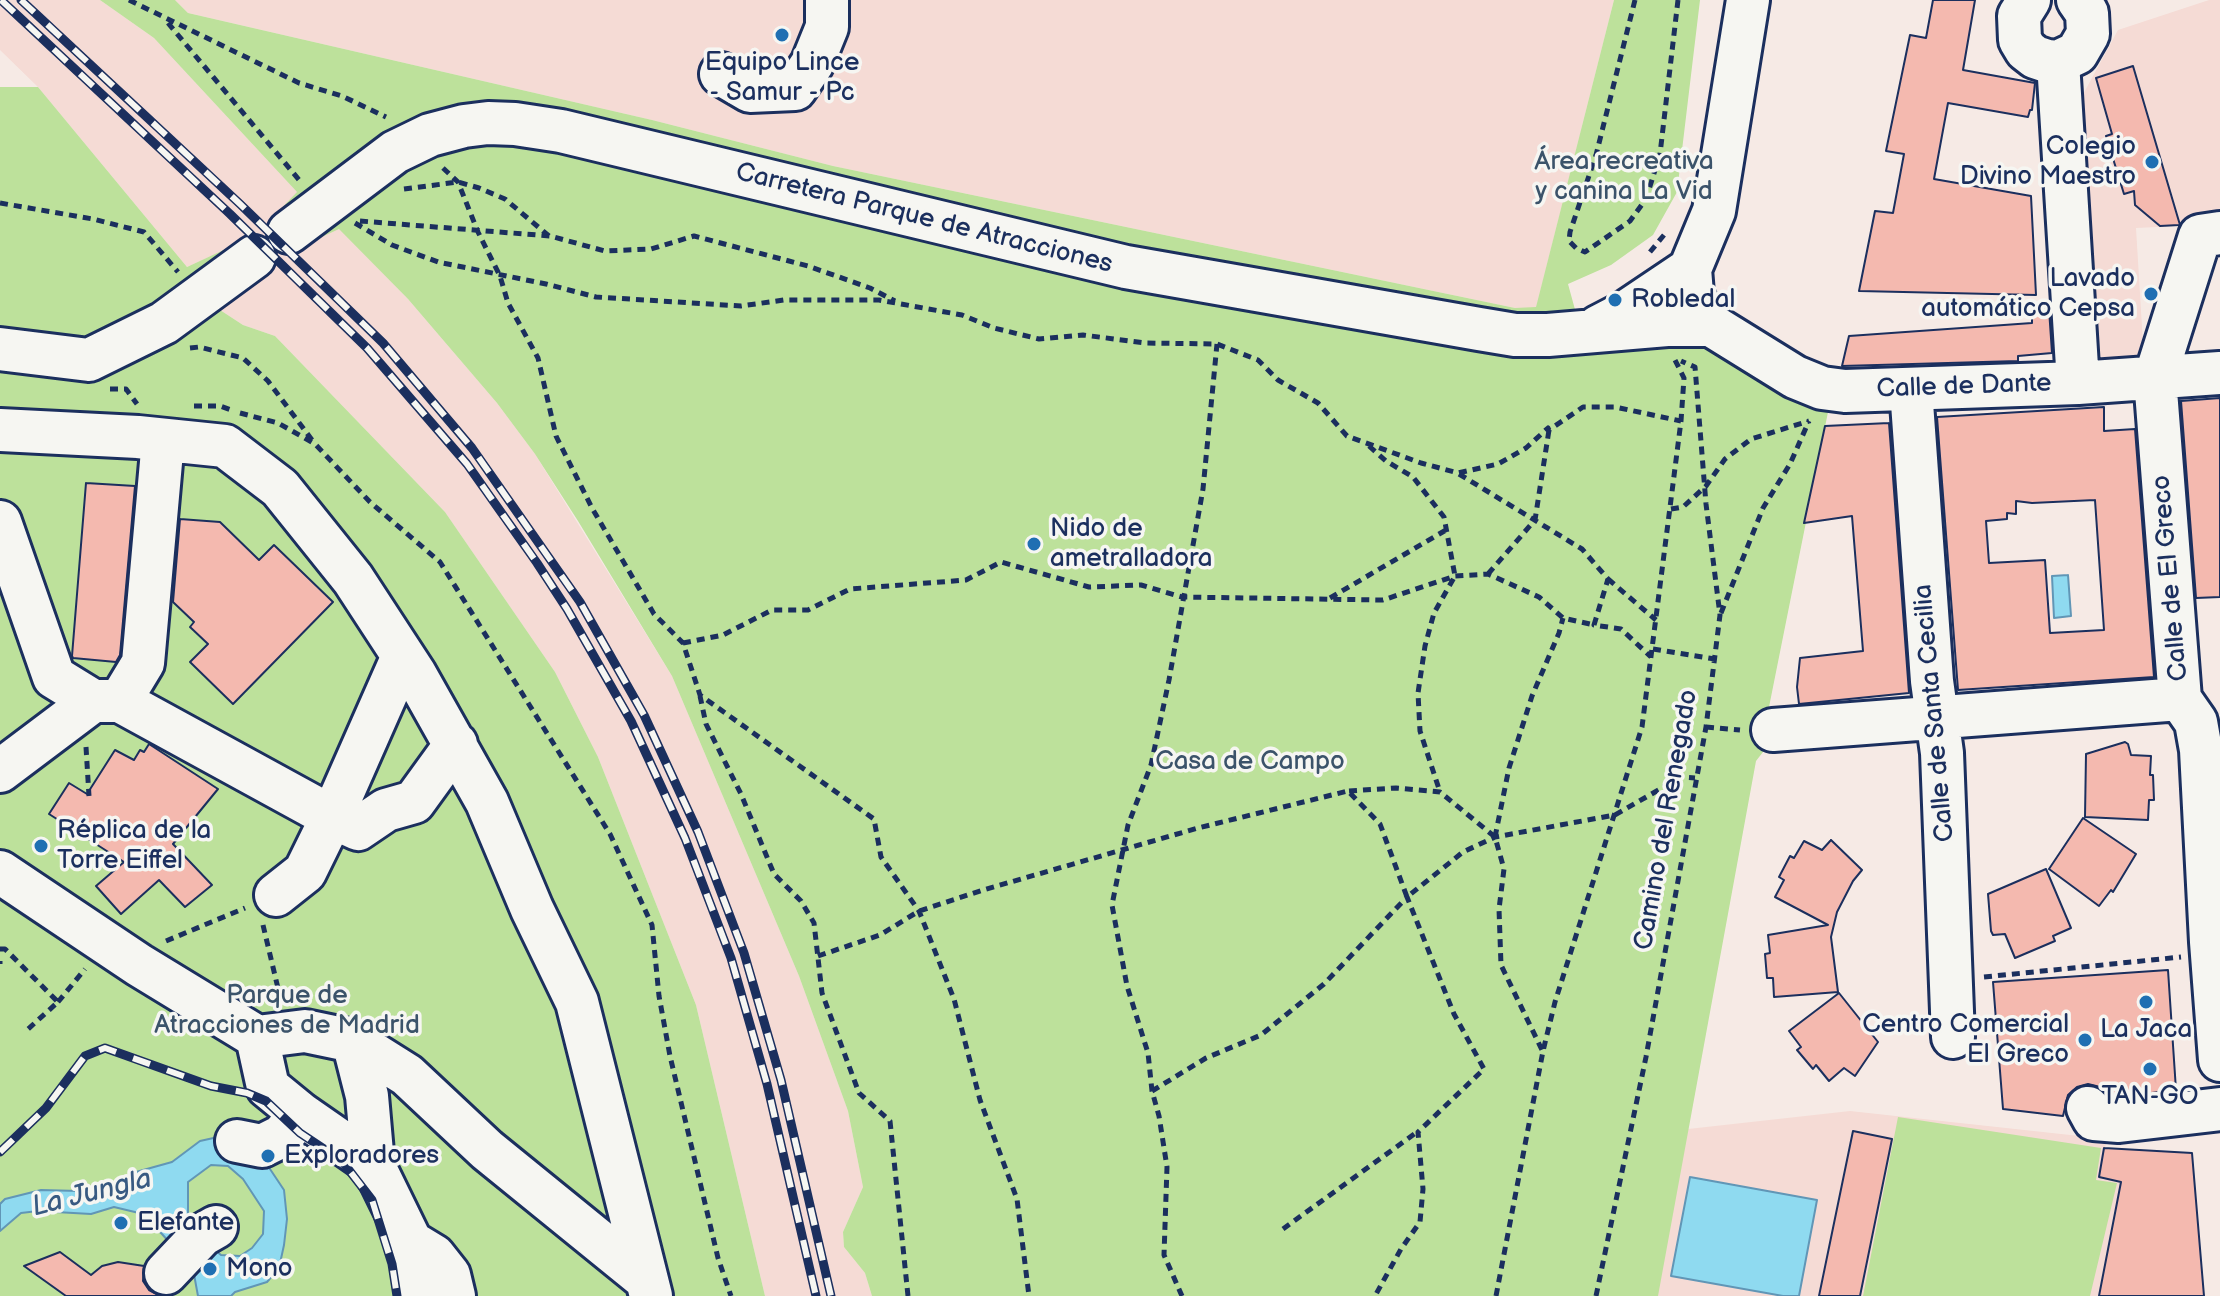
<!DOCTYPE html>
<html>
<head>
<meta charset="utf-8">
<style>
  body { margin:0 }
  canvas { display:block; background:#f6eae5 }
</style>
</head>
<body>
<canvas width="2220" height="1296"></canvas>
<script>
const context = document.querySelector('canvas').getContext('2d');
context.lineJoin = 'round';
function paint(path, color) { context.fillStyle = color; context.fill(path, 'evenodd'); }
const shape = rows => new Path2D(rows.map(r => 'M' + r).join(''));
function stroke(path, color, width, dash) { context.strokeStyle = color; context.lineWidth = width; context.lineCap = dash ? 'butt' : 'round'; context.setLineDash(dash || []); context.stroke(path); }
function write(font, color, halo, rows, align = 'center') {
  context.font = font + ' "Balsamiq Sans",sans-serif'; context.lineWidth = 7; context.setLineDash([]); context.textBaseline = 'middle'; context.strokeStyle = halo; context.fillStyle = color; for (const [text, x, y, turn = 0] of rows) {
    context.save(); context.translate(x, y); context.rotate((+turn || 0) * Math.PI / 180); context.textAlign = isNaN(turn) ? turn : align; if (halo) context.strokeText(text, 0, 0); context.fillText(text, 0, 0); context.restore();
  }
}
paint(shape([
  [0,0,100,0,154,38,298,193,301,247,339,228,408,299,497,403,535,454,672,676,799,976,848,1111,863,1187,843,1232,844,1247,865,1273,872,1296,765,1296,696,1005,598,757,555,672,445,512,275,336,243,325,220,310,218,304,242,242,187,267,38,87,0,50],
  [175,0,1614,0,1536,308,1515,308,833,166,652,120,188,13],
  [2209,0,2220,0,2220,224,2136,228,2144,360,2096,362,2080,100,2118,30],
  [1850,1111,2107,1139,2105,1148,2192,1153,2204,1296,1657,1296,1688,1129]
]), '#f5dbd5');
paint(shape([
  [100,0,175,0,188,13,652,120,833,166,1515,308,1536,307,1614,0,1700,0,1677,192,1653,235,1611,265,1568,284,1585,346,1687,332,1830,402,1769,707,1763,752,1756,761,1658,1296,872,1296,865,1273,844,1247,843,1232,863,1187,848,1111,799,976,672,676,578,521,535,454,497,403,408,299,339,229,300,247,275,215,297,192,154,38],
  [0,87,38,87,187,267,243,241,218,304,220,310,243,325,275,336,445,512,555,672,598,757,696,1005,765,1296,0,1296],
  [1898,1117,2101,1148,2096,1180,2117,1183,2090,1296,1863,1296]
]), '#bde19b');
const water = shape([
  [2068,575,2071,616,2054,618,2052,576,2068,575],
  [227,1135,262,1157,284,1190,287,1219,284,1245,279,1268,267,1282,235,1292,231,1296,198,1296,193,1269,162,1234,139,1213,114,1207,91,1214,38,1211,21,1213,0,1231,0,1204,5,1199,41,1190,79,1191,108,1185,136,1172,172,1162,200,1141,227,1135],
  [211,1165,228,1166,243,1179,264,1211,263,1234,252,1248,240,1256,221,1255,210,1246,188,1216,188,1182,211,1165],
  [1690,1177,1817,1200,1799,1296,1783,1296,1671,1276,1690,1177]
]);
paint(water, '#8fdaf0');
stroke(water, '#6196b6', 2);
const building = shape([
  [1933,0,1975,0,1963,70,2035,83,2032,110,2030,110,2028,117,1948,103,1934,179,2031,196,2036,295,1859,291,1875,211,1893,213,1904,154,1886,151,1910,35,1926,38,1933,0],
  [2133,66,2180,225,2179,225,2160,226,2135,205,2134,191,2124,194,2106,136,2112,134,2096,78,2133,66],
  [2049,309,2052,353,2018,356,2018,361,1842,366,1849,336,2032,323,2032,311,2049,309],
  [2220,398,2220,597,2196,598,2181,401,2220,398],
  [2104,407,2104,431,2135,429,2154,677,1958,690,1937,417,2104,407],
  [2095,500,2104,630,2050,633,2045,560,1989,563,1986,521,2007,519,2007,513,2016,514,2016,501,2032,503,2095,500],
  [1889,423,1909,693,1799,704,1797,687,1800,658,1863,651,1852,516,1804,523,1825,426,1889,423],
  [86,483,135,486,120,655,116,662,73,658,72,656,86,483],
  [180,519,220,522,259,560,274,545,333,602,233,704,190,662,208,644,190,627,194,622,173,602,180,519],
  [2125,742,2128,744,2131,755,2151,756,2150,775,2153,775,2154,800,2149,800,2148,820,2085,817,2086,754,2125,742],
  [149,744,218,789,173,844,212,885,185,907,159,880,121,914,96,886,124,862,49,814,69,783,87,794,115,750,134,760,140,750,144,752,149,744],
  [2083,818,2136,854,2113,892,2111,890,2099,906,2049,869,2083,818],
  [1831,840,1862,870,1853,881,1837,912,1831,937,1838,992,1774,997,1773,978,1767,978,1765,954,1770,953,1768,935,1828,925,1775,897,1784,880,1779,877,1790,856,1794,858,1804,841,1822,850,1831,840],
  [2046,869,2071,928,2053,936,2055,941,2015,958,2005,934,1993,935,1991,931,1988,894,2046,869],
  [2168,970,2176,1090,2119,1097,2109,1096,2100,1087,2088,1084,2077,1087,2068,1095,2063,1116,2003,1109,1993,982,2168,970],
  [1839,993,1878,1042,1855,1076,1844,1068,1829,1081,1816,1065,1813,1069,1797,1050,1801,1047,1789,1031,1839,993],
  [1853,1131,1892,1139,1860,1296,1819,1296,1853,1131],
  [2104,1148,2192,1153,2204,1296,2099,1296,2121,1182,2099,1177,2104,1148],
  [60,1252,91,1275,102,1266,118,1262,144,1266,143,1281,149,1290,160,1296,66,1296,24,1266,60,1252]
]);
paint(building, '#f4b9af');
stroke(building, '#1b2f5e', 2);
const minor = shape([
  [1748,0,1714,211,1690,269,1692,294,1702,316,1711,325,1795,377,1822,388,1845,391,2078,383,2220,373],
  [2029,0,2019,16,2020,40,2026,50,2035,57,2047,61,2058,62,2077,53,2088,34,2087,13,2078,0],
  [2058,62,2078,383],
  [721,74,750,91,795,89,812,64,827,27,827,0],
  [289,232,395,152,430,135,464,126,488,123,515,124,561,131,1126,267,1479,329,1515,335,1548,335,1667,325,1711,325],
  [2220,233,2200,236,2155,378,2180,699,2196,722,2201,750,2211,942,2220,1060],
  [1598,327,1623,314,1690,269],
  [0,349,89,360,164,323,254,257],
  [1911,389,1932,681,1942,753,1953,1037],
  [0,430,138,437,225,446,280,488,353,579,415,674,487,802,532,909,577,1002,651,1296],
  [0,522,54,677,93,701,120,701,332,817,358,829,386,810,414,802,456,744],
  [120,701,143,663,163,440],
  [1773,730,2180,699],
  [0,771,93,701],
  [0,872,139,965,257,1037,268,1087,301,1114,373,1164,411,1242,420,1296],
  [276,895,305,872,332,817,403,656],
  [257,1037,305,1031,353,1041,407,1075,487,1150,647,1280],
  [353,1041,367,1096,373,1164],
  [2088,1108,2094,1119,2119,1121,2220,1109],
  [237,1141,262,1146,282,1136,301,1114],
  [411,1242,434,1256,449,1275,454,1296],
  [166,1273,202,1235,216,1227]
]);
stroke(minor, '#1b2f5e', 48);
stroke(shape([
  [129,0,299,83,342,96,386,117],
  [1635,0,1596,155,1570,232,1569,241,1576,248,1585,252,1630,221,1646,199,1660,154,1678,0],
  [168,23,300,181],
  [443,168,458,182,478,232,500,276,508,303,538,358,556,436,592,508,654,614,683,643,700,695,874,819,881,857,919,911,954,999,980,1100,1017,1199,1029,1296],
  [404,189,458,182,479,188,505,199,549,236],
  [0,203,93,219,144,232,178,272],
  [360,221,550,236,605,251,651,249,694,236,808,266,870,288,895,301],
  [355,223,392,245,438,262,546,284,596,297,741,306,784,300,879,300,962,315,994,328,1039,339,1083,335,1146,343,1217,344,1258,360,1278,380,1318,403,1347,436,1421,463,1458,473,1498,464,1526,448,1548,428,1549,430,1583,407,1615,407,1681,421],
  [1650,252,1664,235],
  [190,348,199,347,243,358,268,381,312,440],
  [110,389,126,389,137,404],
  [194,406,220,406,231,410],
  [240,413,278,423,315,444,370,502,440,562,610,834,652,925,659,996,670,1056,718,1258,731,1296],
  [1369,446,1386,461,1413,477,1444,517,1455,576,1434,613,1425,646,1418,693,1420,731,1440,792],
  [1459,474,1582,549,1608,579,1594,625,1621,629,1651,657],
  [1671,509,1683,507,1706,486,1725,459,1751,439,1809,421],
  [1488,574,1535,520,1549,430],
  [1608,579,1656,620],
  [1330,598,1446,530],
  [1721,613,1763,508,1790,464,1809,421],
  [683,643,723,635,772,610,808,610,850,589,966,580,1001,562,1089,587,1141,585,1182,597,1383,600,1455,576,1488,574,1539,597,1563,618,1594,625],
  [1653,649,1715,659],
  [700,696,706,724,741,794,774,874,801,901,814,923,822,993,859,1093,890,1121,908,1296],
  [1706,727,1740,730],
  [86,747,89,796],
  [1349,791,1396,788,1440,792,1495,837,1504,869,1499,909,1501,965,1542,1050],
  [1495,837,1509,768,1532,696,1559,633,1563,618],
  [263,925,281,1001],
  [166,941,245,908],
  [0,949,5,949,58,1002,27,1030],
  [818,956,880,935,919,911,983,890,1198,828,1348,791,1380,824,1407,897,1463,852,1495,837,1615,815,1681,777,1695,778],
  [0,961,0,964],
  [1984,977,2181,957],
  [58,1002,85,969],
  [1152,1091,1206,1058,1261,1035,1324,984,1407,897,1454,1014,1484,1069,1418,1132,1423,1189,1420,1222,1401,1249,1375,1296],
  [1283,1229,1417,1132],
  [1182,1296,1164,1255,1167,1167,1159,1116,1152,1091,1148,1053,1127,986,1112,905,1128,825,1151,765,1169,680,1203,489,1217,344],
  [1496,1296,1543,1051,1555,1002,1642,727,1681,421,1684,378,1674,358],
  [1596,1296,1646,1057,1706,727,1720,615,1706,504,1695,367,1681,361]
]), '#1b2f5e', 5, [8, 6]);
stroke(minor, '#f6f6f2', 42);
const rail = shape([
  [1,0,230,214,367,348,467,464,537,563,567,609,631,721,685,838,731,958,767,1084,816,1296],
  [21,0,240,204,383,343,472,448,580,602,644,715,698,832,744,953,781,1080,831,1296],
  [0,1152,46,1108,85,1056,105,1048,211,1086,247,1093,266,1101,300,1133,342,1161,372,1200,392,1264,397,1296]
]);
stroke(rail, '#1b2f5e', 9);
stroke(rail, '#f6f6f2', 6, [18]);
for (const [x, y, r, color] of [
  [782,35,8,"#1f6fb2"],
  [2152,162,8,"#1f6fb2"],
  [2151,294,8,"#1f6fb2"],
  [1615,300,8,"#1f6fb2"],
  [1034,544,8,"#1f6fb2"],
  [41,846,8,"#1f6fb2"],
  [2146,1002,8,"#1f6fb2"],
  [2085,1040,8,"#1f6fb2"],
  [2150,1069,8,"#1f6fb2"],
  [268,1156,8,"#1f6fb2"],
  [121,1223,8,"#1f6fb2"],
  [210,1269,8,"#1f6fb2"]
]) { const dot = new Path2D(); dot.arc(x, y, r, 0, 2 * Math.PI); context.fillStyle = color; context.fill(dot); stroke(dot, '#f6f6f2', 3); }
write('26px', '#1b2f5e', '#f6f6f2', [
  ["Equipo Lince",782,63,"center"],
  ["- Samur - Pc",782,93,"center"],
  ["Colegio",2136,147,"right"],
  ["Divino Maestro",2136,177,"right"],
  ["Lavado",2135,279,"right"],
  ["automático Cepsa",2135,309,"right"],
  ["Robledal",1631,300],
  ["Nido de",1050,529],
  ["ametralladora",1050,559],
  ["Réplica de la",57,831],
  ["Torre Eiffel",57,861],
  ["Centro Comercial",2069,1025,"right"],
  ["El Greco",2069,1055,"right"],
  ["La Jaca",2146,1030,"center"],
  ["TAN-GO",2150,1097,"center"],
  ["Exploradores",284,1156],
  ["Elefante",137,1223],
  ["Mono",226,1269]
], 'left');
write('26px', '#3b536a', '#f6f6f2', [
  ["Área recreativa",1624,162],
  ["y canina La Vid",1624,192],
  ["Casa de Campo",1250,762],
  ["Parque de",287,996],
  ["Atracciones de Madrid",287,1026]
]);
write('26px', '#1b2f5e', '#f6f6f2', [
  ["Carretera Parque de Atracciones",924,219,14],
  ["Calle de Dante",1964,387,-2],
  ["Calle de El Greco",2171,578,-95],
  ["Calle de Santa Cecilia",1935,713,-95],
  ["Camino del Renegado",1667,820,-80]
]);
write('italic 28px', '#385a82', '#f6f6f2', [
  ["La Jungla",92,1194,-14]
]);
</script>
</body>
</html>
